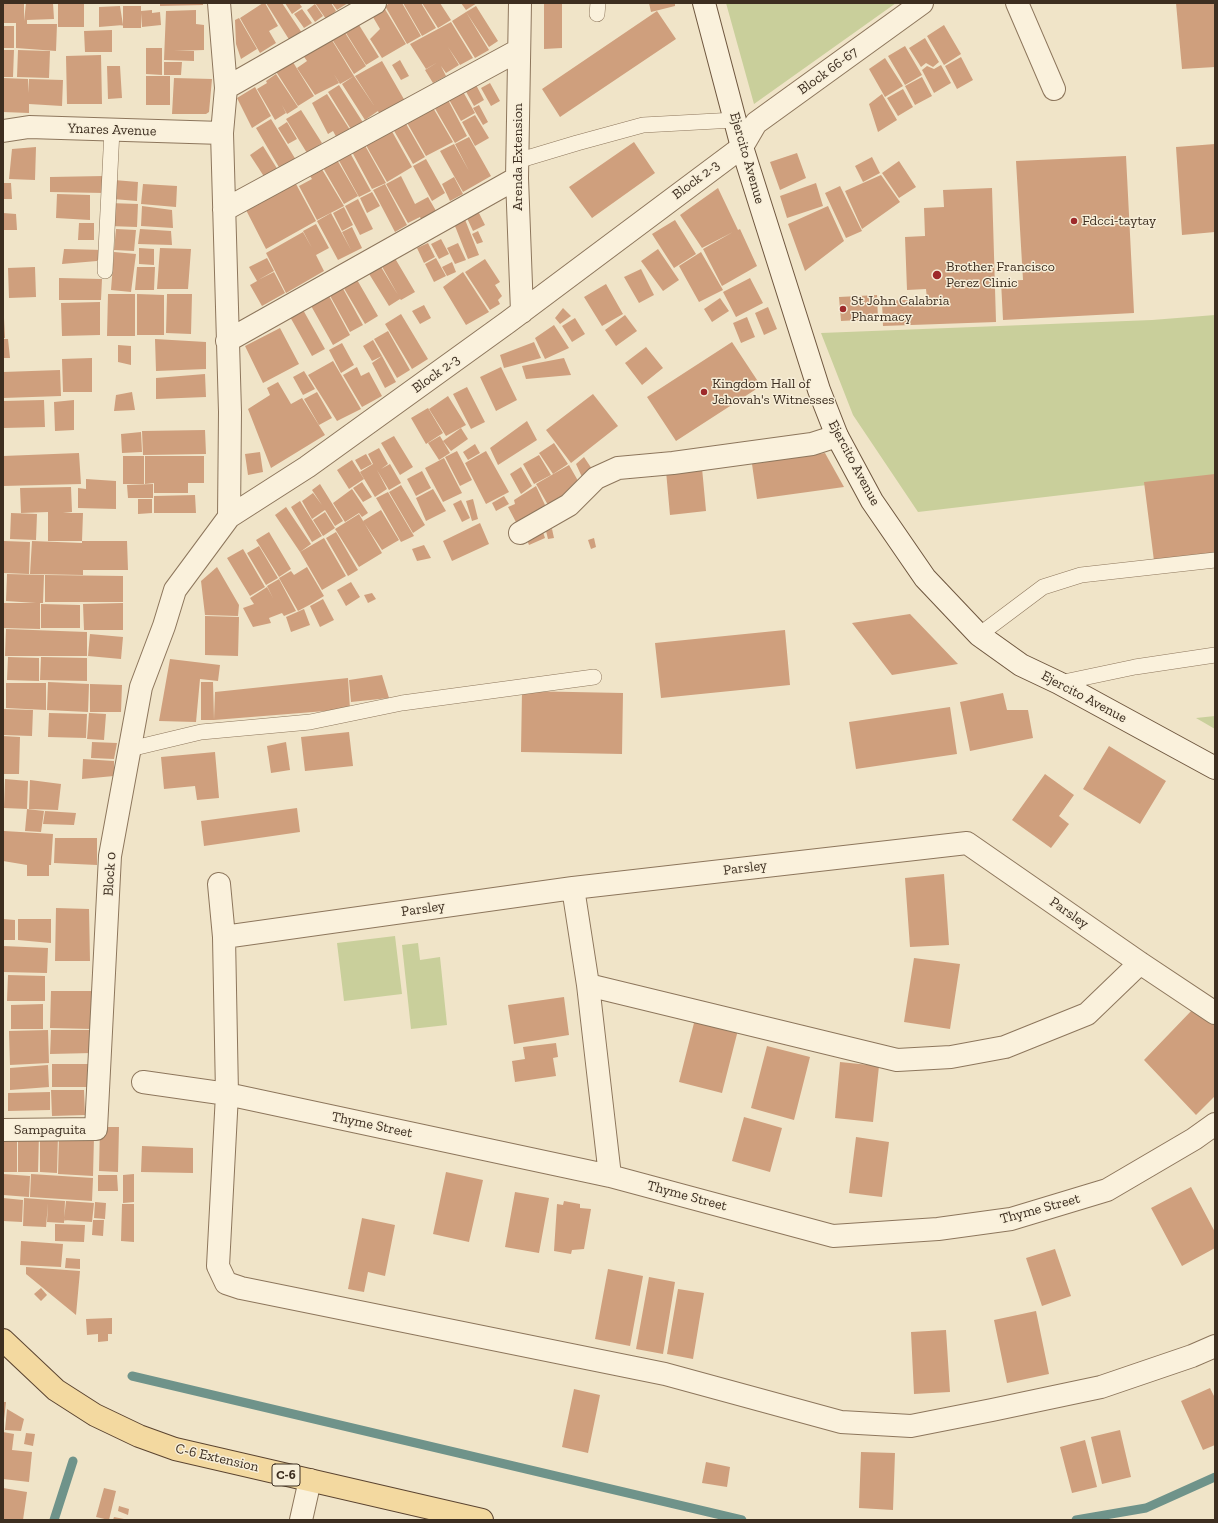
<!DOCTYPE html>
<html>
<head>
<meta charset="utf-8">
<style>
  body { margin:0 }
  #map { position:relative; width:1218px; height:1523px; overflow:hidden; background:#f0e4c8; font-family:"Zilla Slab",serif }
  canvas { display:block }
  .frame { position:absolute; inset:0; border:4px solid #3d2e20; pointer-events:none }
</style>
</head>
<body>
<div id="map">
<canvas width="1218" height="1523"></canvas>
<div class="frame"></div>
</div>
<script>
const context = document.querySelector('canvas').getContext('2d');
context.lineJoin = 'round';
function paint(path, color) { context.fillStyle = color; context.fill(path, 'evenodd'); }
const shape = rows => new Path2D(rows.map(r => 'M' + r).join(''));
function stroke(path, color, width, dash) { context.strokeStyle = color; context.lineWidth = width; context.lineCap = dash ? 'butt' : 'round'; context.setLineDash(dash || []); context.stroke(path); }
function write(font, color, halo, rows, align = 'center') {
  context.font = font + ' "Zilla Slab",serif'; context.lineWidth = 3; context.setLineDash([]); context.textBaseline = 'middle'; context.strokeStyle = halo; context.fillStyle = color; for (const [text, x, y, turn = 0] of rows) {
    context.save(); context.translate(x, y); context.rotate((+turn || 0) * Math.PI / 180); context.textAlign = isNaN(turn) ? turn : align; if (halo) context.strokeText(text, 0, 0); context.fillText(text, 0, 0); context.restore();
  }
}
paint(shape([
  [726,3,896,3,754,104],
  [1215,315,1215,477,918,512,853,415,821,333,1152,320],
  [1215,716,1215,729,1196,718],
  [395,936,402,994,344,1001,337,943],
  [418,943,420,960,440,957,447,1025,411,1029,402,945]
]), '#c9cf9b');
stroke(shape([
  [132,1376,742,1520],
  [54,1520,73,1461],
  [1076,1520,1146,1508,1215,1477]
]), '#6f938a', 9);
paint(shape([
  [3,3,24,3,24,21,26,3,53,3,54,19,27,20,27,24,57,24,56,51,16,48,16,23,3,23],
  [58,3,84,3,84,27,58,27],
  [160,3,203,3,203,5,160,6],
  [263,3,265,3,278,26,269,31,276,43,260,53,240,18],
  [266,3,282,3,302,33,290,41],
  [285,3,299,3,302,7,292,14],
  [315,3,331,3,336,11,326,19],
  [332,3,352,3,349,5,348,3,337,10],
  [390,3,402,3,421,36,407,44,385,6],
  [403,3,421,3,436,28,422,36],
  [422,3,440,3,451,20,438,28],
  [461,3,477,3,466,10],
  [544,3,562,3,562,48,544,49],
  [649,3,675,3,675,6,651,12],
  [1176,3,1215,3,1215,67,1182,69],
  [315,4,323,16,315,22,307,10],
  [120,6,123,25,99,27,99,7],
  [123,6,141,6,141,11,152,10,152,13,160,12,161,25,142,27,141,13,141,28,123,28],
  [383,6,406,44,382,58,370,39,380,29,370,12],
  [476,6,498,41,489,47,466,12],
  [302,9,312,23,304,28,294,14],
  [196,10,196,24,204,25,204,50,174,51,194,51,194,61,164,60,166,11],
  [657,11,676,39,560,117,542,89],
  [466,12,489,50,475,58,452,21],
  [239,18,257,49,241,59,236,44,235,20],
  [451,22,473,58,460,65,448,47,459,65,446,73,441,66,446,76,433,83,425,70,438,62,426,69,410,44],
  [359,25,379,57,366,65,346,33],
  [944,25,961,54,944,65,927,36],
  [3,26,14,26,14,48,3,48],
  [342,28,366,66,354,74,330,36],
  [112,30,112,52,85,52,84,31],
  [330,37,354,76,340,84,334,74,339,83,315,95,297,68,307,61,302,54],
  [925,38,939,62,933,67,926,63,921,67,909,48],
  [905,46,922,75,905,85,888,56],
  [146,48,162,48,162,75,146,74],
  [3,50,14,50,13,77,3,77],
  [18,50,50,51,49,78,17,77],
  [101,55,102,104,67,104,66,56],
  [961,57,973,80,957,89,945,66],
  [885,58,903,86,885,97,869,69],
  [291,59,314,96,298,106,275,70],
  [400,60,409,76,401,80,392,65],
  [382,61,405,101,379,113,378,111,365,120,342,84,354,76,375,107,355,76],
  [164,62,182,62,181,75,164,75],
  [941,65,951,83,934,93,922,70,927,66,934,69],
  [107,66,120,66,122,98,108,99],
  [276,74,298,107,287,114,282,105,286,113,275,120,257,89,267,83,266,81],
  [146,76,170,76,170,105,146,105],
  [922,77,932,96,915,105,905,86],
  [3,78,28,79,28,93,29,79,63,80,62,106,29,104,29,113,3,112],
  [174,78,212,79,209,112,206,114,172,114],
  [475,83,484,100,474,106,464,88],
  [490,83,500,101,491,106,481,88],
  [339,85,364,124,352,131,328,92],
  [255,87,271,116,252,128,237,98],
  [461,88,475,113,461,121,447,96],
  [903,89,913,107,898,116,887,98],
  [327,94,352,133,339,142,333,131,328,134,312,103],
  [882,94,897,120,878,132,869,104],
  [447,98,467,136,455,143,433,105],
  [479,105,488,122,483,125,473,108],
  [432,106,453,142,426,156,406,121],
  [301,110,322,143,307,153,286,119],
  [475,115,489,138,475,146,462,122],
  [271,119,296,160,280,169,256,128],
  [287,122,297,139,288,144,278,128],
  [405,122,425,157,413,164,393,129],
  [389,126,412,167,387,182,363,140],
  [469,137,491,176,463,192,440,151,454,144,469,171,455,144],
  [363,142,386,183,372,189,351,150],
  [634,142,655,173,592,218,569,187],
  [1215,144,1215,232,1182,235,1176,147],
  [263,146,278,170,265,178,250,155],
  [36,147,35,180,9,179,12,149],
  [349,151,371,191,359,197,337,157],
  [797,153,806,178,780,190,770,162],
  [1126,156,1134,313,1003,320,1001,281,1023,280,1016,161],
  [872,157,880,173,863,182,855,166],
  [336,158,358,196,344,204,322,166],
  [426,159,445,193,432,201,413,166],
  [899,161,916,187,899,198,882,173],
  [320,166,344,206,317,220,299,186,312,179,308,173],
  [881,175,900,202,862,229,845,191],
  [104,176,104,193,50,192,50,177],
  [401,176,415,204,428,197,439,216,424,225,420,217,408,223,386,184],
  [454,177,463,194,450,201,442,184],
  [114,180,138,182,137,201,113,199],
  [3,183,11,183,12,199,3,199],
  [816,183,823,206,787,218,780,196],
  [143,184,177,186,176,207,141,204],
  [296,184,316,221,266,249,246,210],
  [385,184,407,225,395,232,373,190],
  [840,186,862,231,846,238,825,193],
  [718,188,738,230,740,229,757,266,722,286,703,249,733,232,702,248,680,215],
  [992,188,996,322,883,326,882,301,927,299,926,289,907,290,905,237,925,236,924,208,944,207,943,190],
  [372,192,380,206,367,213,360,198],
  [57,194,90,195,90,220,56,218],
  [358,199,373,229,360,235,345,206],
  [109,203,138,204,137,227,109,226],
  [142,206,172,210,173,228,141,226],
  [828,206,844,241,805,271,788,224],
  [344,207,353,225,342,231,333,213],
  [478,211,485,225,473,231,466,216],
  [3,213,16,214,17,230,3,230],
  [331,213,351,250,342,232,352,227,362,248,338,260,317,221],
  [464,217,479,255,468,259,453,221],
  [675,220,696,254,674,268,652,234],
  [79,223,94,223,94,240,78,240],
  [316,224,329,248,316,255,324,271,286,293,266,253,303,232,312,248,303,231],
  [116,229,136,230,134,251,114,250],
  [140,229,171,231,172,245,138,244],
  [478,231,483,242,477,244,472,234],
  [441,239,449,254,439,259,431,244],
  [428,243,435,257,424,263,417,248],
  [458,243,466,260,455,264,447,248],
  [139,248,154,249,154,265,139,264],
  [160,248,191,249,188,289,157,289],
  [64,249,104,250,97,261,62,264],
  [658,249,679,280,663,291,641,261],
  [114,252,136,254,131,292,111,290],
  [701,252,723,290,699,302,679,266],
  [393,255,415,292,401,300,400,299,389,306,366,269,378,262,398,295,380,263],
  [267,258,274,271,258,280,274,272,285,293,262,306,250,285,257,281,249,267],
  [436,258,446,276,434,282,425,264],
  [485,259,500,282,495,285,502,296,498,300,500,304,490,310,465,272],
  [452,262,456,272,447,276,442,267],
  [35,267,36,297,9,298,8,268],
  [137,267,155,267,154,290,135,290],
  [641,269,654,295,639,303,624,277],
  [463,272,489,312,466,325,443,287],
  [59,278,102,279,101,300,59,300],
  [356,278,378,316,365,324,342,285],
  [750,278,763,303,736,317,723,292],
  [606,284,623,314,602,326,584,297],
  [341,285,363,325,350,332,328,292],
  [108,294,135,294,135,336,107,336],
  [137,294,164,295,164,335,137,335],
  [167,294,192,294,191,334,166,333],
  [328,294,350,335,333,345,310,304],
  [877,295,878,319,841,321,839,297],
  [720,298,729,311,712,322,704,309],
  [100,302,100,335,62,336,61,303],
  [424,305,431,318,420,324,412,311],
  [768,307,777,329,764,335,755,313],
  [302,308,325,349,312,356,289,315],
  [563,308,571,316,560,324,555,318],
  [401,314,428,359,412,369,385,324],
  [625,315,637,331,616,346,605,330],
  [747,317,755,337,741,343,733,323],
  [3,318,4,318,5,338,3,338],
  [575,318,585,334,572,342,562,326],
  [554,325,569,348,545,359,535,338],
  [280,328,299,364,263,383,245,346],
  [388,331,410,370,397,378,374,339],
  [3,339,8,339,10,358,3,358],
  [155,339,206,342,206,369,156,371],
  [373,340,382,356,372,361,363,346],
  [534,342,541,358,504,368,500,355],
  [732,342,761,386,676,441,647,397],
  [342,343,354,365,341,373,329,350],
  [118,345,131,346,131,365,118,362],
  [646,347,663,368,642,385,625,363],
  [382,356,396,382,385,388,372,363],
  [92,358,92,392,63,392,62,359],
  [564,358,571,375,526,379,522,366],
  [333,361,361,409,337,421,308,375],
  [357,367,361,376,369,372,382,396,362,407,343,375],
  [501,367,517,400,496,411,480,377],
  [60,370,61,396,3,398,3,372],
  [304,371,315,389,303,395,293,377],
  [205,374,206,397,156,399,156,378],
  [278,382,291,404,302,398,325,435,271,468,248,409,270,395,267,388],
  [467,387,485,422,471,429,453,394],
  [132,392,135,410,114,411,116,395],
  [317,392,332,418,319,425,304,399],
  [593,394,618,426,571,463,546,430],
  [448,396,466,425,446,436,429,409],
  [44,400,45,427,3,428,3,401],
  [74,400,74,430,55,431,54,402],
  [428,408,443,433,426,444,411,418],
  [527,421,537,440,498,465,490,448],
  [461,428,468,439,451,451,443,441],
  [205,430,206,454,143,455,142,431],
  [141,432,142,452,122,453,121,434],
  [394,436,413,467,400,475,381,443],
  [440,436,450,453,439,460,428,443],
  [554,443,568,464,553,474,539,453],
  [475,444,480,453,468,460,463,452],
  [379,448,388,464,381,469,390,464,401,483,389,490,377,470,387,489,375,497,360,472,373,464,368,454],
  [457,451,472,480,460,486,445,457],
  [486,451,509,492,486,504,465,463],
  [260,452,263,472,248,475,245,454],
  [79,453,81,484,3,486,3,456],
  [825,453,844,487,757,499,752,464],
  [366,454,372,464,361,470,355,460],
  [539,455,551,475,534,484,523,464],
  [123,456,144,456,144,484,123,484],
  [145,456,204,456,204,483,188,483,188,493,154,493,154,483,145,484],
  [584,457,592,469,582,477,576,464],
  [444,458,462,493,443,502,425,468],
  [352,460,364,479,349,489,337,470],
  [569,465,581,486,548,505,536,484],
  [521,467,532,486,521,494,510,474],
  [702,468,706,511,670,515,666,471],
  [422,471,431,488,416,496,407,479],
  [1215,474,1215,554,1154,561,1144,482],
  [86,479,116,481,116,509,78,508,78,488,86,489],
  [362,482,372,497,363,502,353,488],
  [153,484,153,498,128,498,127,485],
  [320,484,343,521,335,526,325,510,312,519,302,501,313,493,322,505,312,490],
  [401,485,425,525,413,533,389,492],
  [536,486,546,507,517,524,508,507,515,504,514,500],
  [71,487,72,512,63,513,83,513,82,541,48,541,48,512,21,513,20,488],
  [352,489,368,513,362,517,359,513,345,522,333,503],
  [433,489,446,511,426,521,416,498],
  [388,492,414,536,401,542,376,498],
  [195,495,196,513,154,513,154,496],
  [504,496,509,504,496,511,492,503],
  [138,499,152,499,152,513,138,514],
  [473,499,478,519,472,521,466,501],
  [461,500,470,518,462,522,453,504],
  [300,501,322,536,312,542,291,507],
  [286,507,311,544,300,552,275,515],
  [381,510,399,540,382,550,363,521],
  [325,512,335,528,323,536,313,520],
  [11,513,37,514,36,540,10,539],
  [359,514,382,553,359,567,335,529],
  [480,523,489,544,452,561,443,541],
  [542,529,545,538,529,545,525,535],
  [552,529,554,538,548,539,546,531],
  [269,532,291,569,279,577,256,540],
  [336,532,358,570,348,576,326,538],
  [324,538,346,576,322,590,300,552],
  [594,538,596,547,591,549,588,540],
  [4,541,30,542,29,574,4,573],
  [32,541,82,543,82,551,82,541,127,541,128,570,83,570,83,575,30,574],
  [424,545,431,558,417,561,412,549],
  [259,546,278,578,266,585,247,553],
  [243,549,265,587,250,596,227,558],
  [217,567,239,605,238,616,205,615,201,581],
  [307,567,324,596,311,604,299,584,311,604,298,611,279,578,291,571,294,575],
  [7,574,44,575,43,603,40,603,40,629,3,628,3,603,36,603,6,601],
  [45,575,123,576,123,602,45,602],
  [279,579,296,611,284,616,282,613,269,618,271,623,253,627,243,608,254,604,250,598,267,587,273,598,267,586],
  [351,582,360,597,346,606,337,590],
  [372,593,376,599,368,603,364,595],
  [323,599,334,620,320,627,310,606],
  [123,603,123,630,84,630,83,604],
  [41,604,80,605,80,628,41,628],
  [304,609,310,625,291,632,286,617],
  [910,614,958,664,892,675,852,623],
  [205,616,239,617,238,656,205,655],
  [6,629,87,632,87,656,5,656],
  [785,630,790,685,661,698,655,643],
  [90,634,123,637,121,659,88,656],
  [8,657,39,658,39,681,7,680],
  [41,657,87,658,87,681,40,680],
  [170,659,220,665,218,681,200,679,196,722,159,721],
  [382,675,389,698,351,702,349,680],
  [348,678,350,709,214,720,215,692],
  [48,682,89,684,88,712,47,710],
  [201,682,213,682,214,720,201,720],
  [6,683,46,683,46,710,6,708],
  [90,684,122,685,121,712,90,712],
  [522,691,623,693,622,754,521,752],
  [1003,693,1007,710,1028,710,1033,738,970,751,960,702],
  [950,707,957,754,856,769,849,722],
  [3,709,33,710,32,736,3,735],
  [49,713,87,714,86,738,48,737],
  [89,713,106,714,104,740,87,739],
  [349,732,353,766,305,771,301,737],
  [3,736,20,737,19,774,3,774],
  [92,742,117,743,114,759,91,758],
  [286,742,290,770,271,773,267,746],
  [1109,746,1166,781,1140,824,1083,789],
  [215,752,219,798,197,800,195,786,164,789,161,757],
  [83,759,114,761,114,776,82,779],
  [1045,774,1074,795,1059,816,1069,824,1051,848,1012,820],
  [5,779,28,781,27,809,4,808],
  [30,780,61,784,58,810,29,809],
  [297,808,300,832,204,846,201,821],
  [27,809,44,811,41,832,25,831],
  [45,811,76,813,74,825,43,824],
  [4,831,53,834,51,865,49,865,49,876,27,876,27,865,3,861],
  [55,838,97,838,97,865,54,863],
  [944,874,949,945,910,947,905,878],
  [56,908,89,909,90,961,55,961],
  [3,919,15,920,15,940,3,940],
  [18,919,51,919,51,943,18,940],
  [3,946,48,948,47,973,3,972],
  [914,958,960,964,950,1029,904,1022],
  [8,975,45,976,45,1001,7,1001],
  [51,991,93,991,92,1029,50,1028],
  [564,997,569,1035,514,1044,508,1005],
  [43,1004,43,1029,11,1029,11,1005],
  [1194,1008,1215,1021,1215,1096,1196,1115,1144,1060],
  [695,1019,738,1030,722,1093,679,1082],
  [48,1030,49,1063,10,1065,9,1031],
  [51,1030,92,1030,92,1053,50,1054],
  [556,1043,558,1057,553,1058,556,1076,515,1082,512,1061,525,1059,523,1047],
  [767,1046,810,1057,794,1120,751,1108],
  [840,1062,879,1066,873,1122,835,1118],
  [52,1064,93,1064,93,1087,52,1087],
  [48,1065,49,1087,10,1090,10,1068],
  [51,1090,84,1090,85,1115,52,1116],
  [50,1092,50,1110,8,1111,8,1093],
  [744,1117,782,1128,770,1172,732,1161],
  [100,1127,119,1127,118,1172,99,1171],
  [18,1133,39,1134,38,1172,18,1172],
  [40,1135,58,1135,57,1173,40,1172],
  [59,1136,94,1137,93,1176,58,1174],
  [856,1137,889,1142,882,1197,849,1193],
  [3,1140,17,1140,17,1172,3,1172],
  [142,1146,193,1148,193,1173,141,1172],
  [446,1172,483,1180,469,1242,433,1234],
  [3,1174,30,1176,29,1197,3,1195],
  [31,1174,93,1178,92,1201,30,1197],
  [134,1174,134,1202,123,1203,123,1175],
  [98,1175,117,1175,118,1191,98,1191],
  [1191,1187,1215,1232,1215,1248,1182,1266,1151,1208],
  [515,1192,549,1198,539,1253,505,1247],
  [3,1198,23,1200,22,1222,3,1221],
  [24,1198,65,1201,64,1223,47,1222,48,1203,46,1227,23,1226],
  [66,1201,94,1203,92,1222,64,1220],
  [564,1201,580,1204,580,1208,591,1209,584,1249,572,1250,571,1254,554,1251,557,1204,563,1205],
  [95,1202,106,1203,105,1219,94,1218],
  [122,1204,134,1204,134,1242,121,1241],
  [362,1218,395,1225,385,1276,368,1272,364,1292,348,1289],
  [93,1220,104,1220,103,1236,92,1235],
  [55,1224,85,1225,84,1242,55,1241],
  [21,1241,63,1244,61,1267,20,1265],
  [1055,1249,1071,1296,1042,1306,1026,1258],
  [66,1258,80,1259,80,1269,65,1268],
  [26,1267,80,1271,76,1315,26,1274],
  [608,1269,643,1276,630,1346,595,1339],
  [649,1277,675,1282,663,1354,636,1349],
  [41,1288,47,1295,41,1301,34,1294],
  [678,1289,704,1293,693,1359,667,1354],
  [1036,1311,1049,1374,1007,1383,994,1320],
  [112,1318,112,1334,108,1334,108,1341,98,1342,98,1334,87,1335,86,1319],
  [946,1330,950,1392,914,1394,911,1332],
  [1210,1388,1215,1398,1215,1445,1203,1450,1181,1401],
  [574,1389,600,1395,588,1453,562,1447],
  [3,1402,6,1402,4,1420,3,1420],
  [7,1409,24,1419,21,1431,5,1430],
  [1120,1430,1131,1477,1102,1484,1091,1437],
  [3,1432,14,1434,12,1450,32,1452,29,1482,3,1479],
  [26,1433,35,1434,33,1446,24,1444],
  [1085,1440,1097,1487,1072,1493,1060,1447],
  [861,1452,895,1453,893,1510,859,1508],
  [706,1462,730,1467,727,1487,702,1483],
  [3,1488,27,1492,23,1520,3,1520],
  [104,1488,116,1491,109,1520,96,1517],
  [119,1506,129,1509,128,1515,118,1511],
  [114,1517,124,1519,123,1520,113,1520]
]), '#cf9f7d');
const service = shape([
  [597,14,598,3],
  [517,161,577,143,643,125,735,120],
  [105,271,112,130],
  [979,635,1043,587,1081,575,1215,560],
  [1059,683,1135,667,1215,655],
  [130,749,201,732,310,722,402,703,594,677]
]);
const minor = shape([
  [219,3,226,88,222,133,230,412,229,517],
  [520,3,517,178,522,312],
  [1017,3,1054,89],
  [226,88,375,3],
  [3,131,29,127,222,133],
  [224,210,519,50],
  [227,341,517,178],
  [520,533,569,505,596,478,618,468,673,463,812,444,837,436],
  [219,884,224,937,227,1094,218,1266,226,1283,241,1288,665,1374,841,1422,911,1426,992,1410,1101,1387,1192,1356,1215,1346],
  [573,888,588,985,610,1176],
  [224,937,573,888,967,843,1140,963,1215,1013],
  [588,985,897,1060,951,1057,1005,1047,1087,1014,1140,963],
  [143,1082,227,1094,610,1176,833,1236,938,1229,1011,1219,1107,1190,1194,1139,1215,1124],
  [3,1130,96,1129,110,856,141,687,164,626,175,590,229,517,307,467,508,322,742,147,756,123,922,3],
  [301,1520,310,1480]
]);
const secondary = shape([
  [704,3,742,147,819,390,837,436,872,501,925,578,979,635,1021,665,1059,683,1215,768]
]);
const primary = shape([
  [3,1340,56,1390,95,1415,139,1436,175,1449,482,1520]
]);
stroke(service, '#8d765c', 16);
stroke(minor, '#8d765c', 24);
stroke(secondary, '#6f573f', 24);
stroke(primary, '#5b4430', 24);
stroke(service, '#faf1dc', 15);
stroke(minor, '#faf1dc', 22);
stroke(secondary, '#faf1dc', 22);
stroke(primary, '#f3d9a0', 22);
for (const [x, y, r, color] of [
  [1074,221,4,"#9e2a2b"],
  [937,275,5,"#9e2a2b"],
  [843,309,4,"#9e2a2b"],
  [704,392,4,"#9e2a2b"]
]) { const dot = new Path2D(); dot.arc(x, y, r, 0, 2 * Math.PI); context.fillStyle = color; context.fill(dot); stroke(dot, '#f7eed8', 1.5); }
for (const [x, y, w] of [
  [286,1475,28]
]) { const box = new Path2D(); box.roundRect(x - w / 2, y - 11, w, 22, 3); context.fillStyle = '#f7eed8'; context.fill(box); stroke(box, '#3d2e20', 1); }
write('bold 13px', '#3d2e20', null, [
  ["C-6",286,1475]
]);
write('14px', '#3d2e20', '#f7eed8', [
  ["Block 66-67",828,71,-36],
  ["Ynares Avenue",112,130,2],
  ["Arenda Extension",518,157,-90],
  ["Ejercito Avenue",747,158,74],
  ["Block 2-3",696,180,-37],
  ["Block 2-3",436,374,-36],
  ["Ejercito Avenue",854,463,62],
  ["Ejercito Avenue",1084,697,28],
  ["Parsley",745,868,-7],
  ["Block 0",110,874,-86],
  ["Parsley",423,909,-8],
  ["Parsley",1069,913,35],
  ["Thyme Street",372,1125,12],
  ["Sampaguita",50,1130],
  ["Thyme Street",687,1196,15],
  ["Thyme Street",1040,1209,-15],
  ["C-6 Extension",217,1458,13]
]);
write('14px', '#3d2e20', '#f7eed8', [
  ["Fdcci-taytay",1082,221],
  ["Brother Francisco",946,267],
  ["Perez Clinic",946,283],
  ["St John Calabria",851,301],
  ["Pharmacy",851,317],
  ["Kingdom Hall of",712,384],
  ["Jehovah's Witnesses",712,400]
], 'left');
</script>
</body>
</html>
